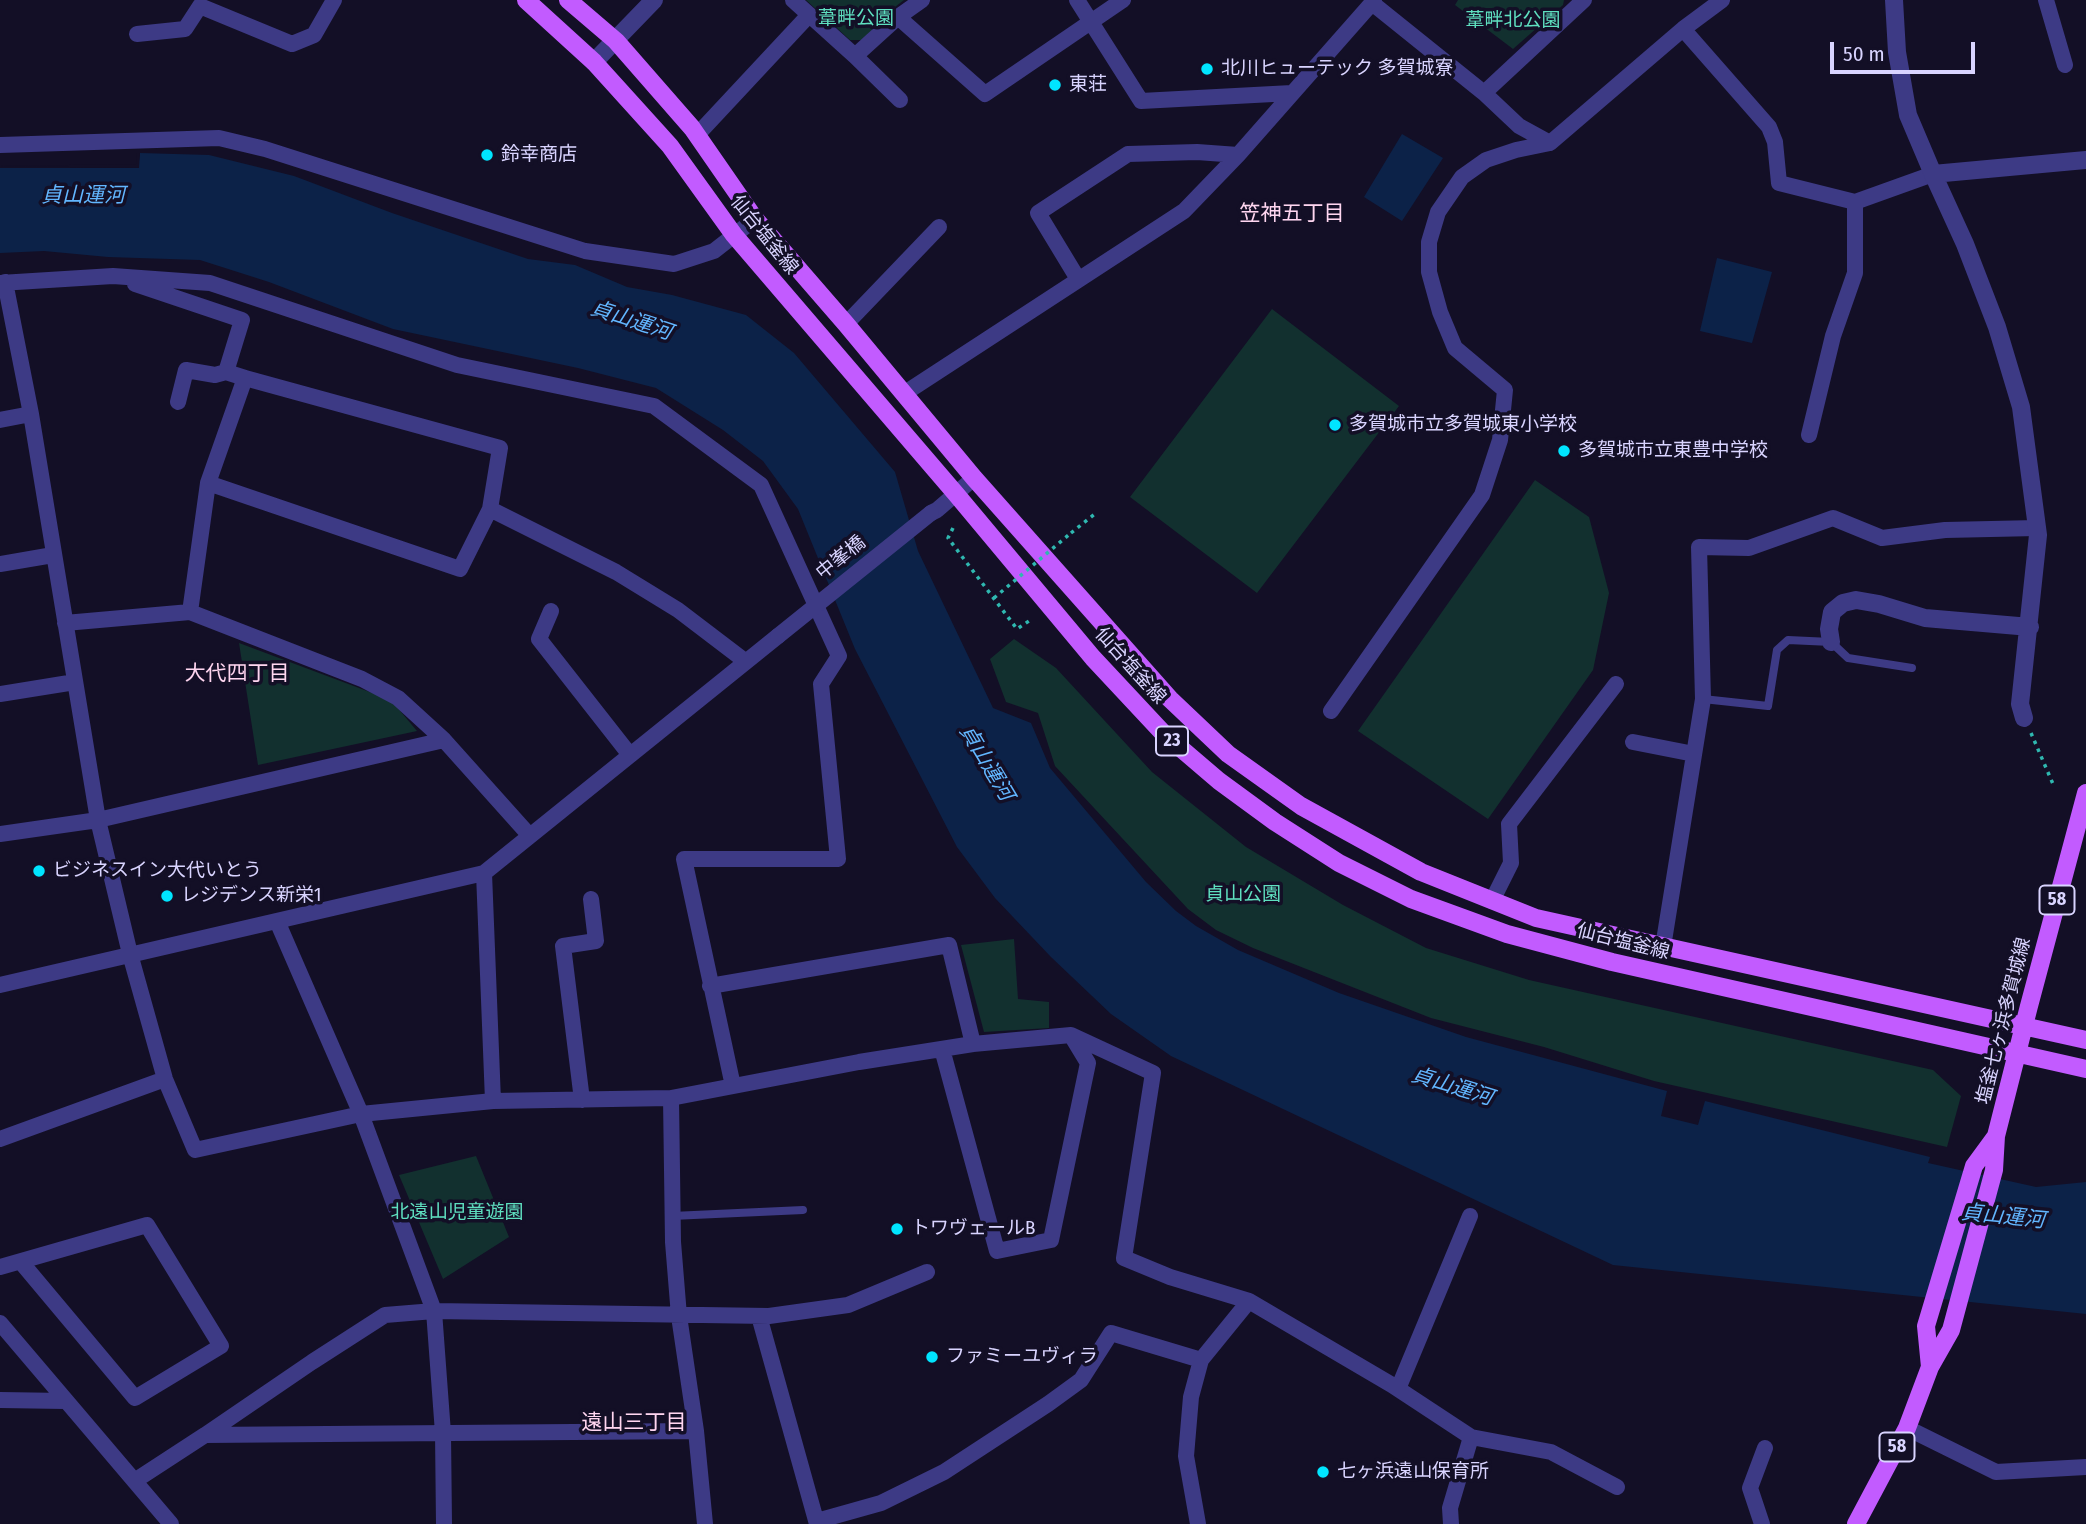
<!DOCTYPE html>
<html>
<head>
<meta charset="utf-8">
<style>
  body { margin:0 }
  #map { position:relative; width:2086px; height:1524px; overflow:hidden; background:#130f26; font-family:"Fira Sans Condensed",sans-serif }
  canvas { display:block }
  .scale { position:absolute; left:1830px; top:42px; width:145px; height:32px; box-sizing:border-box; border:4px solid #d9d4ff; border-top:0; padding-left:9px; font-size:21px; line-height:24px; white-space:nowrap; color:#d9d4ff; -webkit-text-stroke:5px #130f26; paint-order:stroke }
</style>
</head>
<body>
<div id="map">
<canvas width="2086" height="1524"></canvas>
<div class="scale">50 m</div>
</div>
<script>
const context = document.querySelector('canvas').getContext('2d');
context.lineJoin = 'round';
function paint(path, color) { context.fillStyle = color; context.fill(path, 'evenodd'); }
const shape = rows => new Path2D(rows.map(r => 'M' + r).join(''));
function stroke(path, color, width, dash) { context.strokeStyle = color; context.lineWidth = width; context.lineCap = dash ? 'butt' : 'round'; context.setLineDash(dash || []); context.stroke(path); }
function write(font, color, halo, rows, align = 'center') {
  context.font = font + ' "Fira Sans Condensed","Noto Sans JP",sans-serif'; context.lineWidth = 7; context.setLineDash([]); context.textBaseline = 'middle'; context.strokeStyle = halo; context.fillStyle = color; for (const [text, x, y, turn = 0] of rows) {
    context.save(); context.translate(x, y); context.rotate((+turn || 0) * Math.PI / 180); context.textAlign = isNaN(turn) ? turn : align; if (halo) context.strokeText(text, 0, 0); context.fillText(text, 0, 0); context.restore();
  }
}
paint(shape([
  [806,0,904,0,891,10,866,40,850,40],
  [1458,0,1564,0,1563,5,1513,49,1455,5],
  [1272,309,1399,406,1257,593,1130,497],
  [1535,480,1589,517,1609,593,1593,670,1488,819,1358,731],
  [1014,639,1056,668,1152,772,1246,847,1343,905,1426,948,1529,980,1933,1070,1961,1096,1947,1147,1654,1081,1544,1047,1431,1018,1253,948,1216,930,1188,909,1055,766,1038,713,1006,702,990,659],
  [239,643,391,700,417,731,258,765],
  [1014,939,1018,999,1049,1002,1049,1028,984,1032,961,945],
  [476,1156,509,1237,443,1279,399,1175]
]), '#12302f');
paint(shape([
  [1402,134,1443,158,1402,221,1364,197],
  [140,153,209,155,294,176,392,213,528,259,575,265,627,287,672,295,746,315,794,353,895,472,918,551,993,708,1031,723,1050,768,1146,882,1176,911,1196,926,1238,950,1339,993,1466,1037,1667,1091,1661,1116,1698,1125,1705,1101,1930,1157,1928,1163,2036,1187,2086,1182,2086,1314,1613,1265,1171,1056,1111,1014,1051,957,995,898,957,847,855,649,798,509,763,461,723,430,656,388,578,368,393,329,269,282,200,260,108,257,44,251,0,253,0,168,138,168],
  [1717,258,1772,272,1752,343,1700,331]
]), '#0c2248');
paint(shape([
  [137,153,140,153,139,168,0,166,136,164]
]), '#130f26');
stroke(shape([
  [953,528,948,538,1017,629,1029,621],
  [1071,533,1096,513],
  [2031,733,2053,784]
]), '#2fb8b0', 3.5, [3.5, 5]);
stroke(shape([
  [1703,699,1768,706,1777,650,1788,640,1831,642,1848,658,1912,668],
  [672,1216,803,1210]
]), '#3d3a85', 8);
stroke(shape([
  [793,0,855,56,898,17,985,94,1123,0],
  [1077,0,1141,101,1292,93],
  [1374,0,1372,3,1484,93,1519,126,1550,143],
  [2046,0,2065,65],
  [898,17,922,0],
  [1683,29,1769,127,1775,142,1779,183,1855,202,1933,174],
  [137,34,185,29,200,6,292,44,314,35,334,0],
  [855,56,900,100],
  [1484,93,1584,0],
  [697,135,809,15],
  [0,145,219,138,265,149,585,251,674,264,714,251,755,219],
  [1078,279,1038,213,1128,154,1197,152,1238,155],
  [5,282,31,414,98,820,130,954,165,1079,195,1150,361,1114,493,1101,671,1098,673,1242,679,1316,696,1431,705,1524],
  [0,283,113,276,210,283,457,365,654,406,761,485,839,656,821,684,838,859,684,859,733,1086],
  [135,284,242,320,226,372,245,378],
  [846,324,939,227],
  [905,393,1184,211,1238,155,1372,3],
  [178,402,186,370,215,375,226,372],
  [0,420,31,414],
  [1809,435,1833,336,1855,273,1855,202],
  [208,483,460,569,490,509],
  [931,513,937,510,974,478],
  [0,564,53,555],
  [551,611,539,639,630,755],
  [190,612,208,483,245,378,500,448,490,509,616,572,678,610,745,661],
  [65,623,190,612,362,679,398,698,444,740,530,836],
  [0,694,75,682],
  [1331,711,1482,495,1500,440,1505,390,1455,348,1440,312,1429,272,1429,242,1438,212,1462,177,1486,160,1516,150,1550,143,1683,29,1722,0],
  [1633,742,1694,754],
  [0,834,98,820,444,740],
  [484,873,493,1101],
  [1492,901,1511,863,1509,824,1616,684],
  [277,921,361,1114,434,1311,443,1433,444,1524],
  [1663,947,1703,699,1699,547,1749,548,1833,518,1882,538,1945,530,2037,528],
  [0,985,484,873,778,636],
  [710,986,949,945,973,1044],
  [942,1049,997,1251,1051,1240,1088,1063,1071,1035,1153,1073,1124,1258,1170,1277,1249,1301,1201,1360,1191,1397,1186,1456,1198,1524],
  [671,1098,859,1062,973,1044,1071,1035],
  [582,1100,563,946,596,941,591,899],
  [0,1139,165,1079],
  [0,1267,147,1225,221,1346,135,1398,21,1262],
  [1249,1301,1392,1385,1471,1437],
  [759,1316,817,1524],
  [0,1323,171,1524],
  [1398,1389,1470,1216],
  [0,1400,65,1401],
  [1907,1428,1996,1472,2086,1467],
  [205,1435,312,1362,385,1315,434,1311,769,1316,848,1305,927,1272],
  [136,1480,205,1435,696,1431],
  [817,1521,881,1503,944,1472,1048,1404,1081,1380,1111,1333,1201,1360],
  [1451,1524,1450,1508,1471,1437,1551,1452,1617,1487],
  [1762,1524,1750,1488,1765,1448]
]), '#3d3a85', 16);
stroke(shape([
  [1894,0,1897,52,1908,115,1933,174,1965,244,1997,327,2021,407,2038,535,2020,704,2024,718],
  [594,62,654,0],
  [1933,174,2086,160],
  [1831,642,1829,629,1832,612,1843,603,1856,600,1879,604,1925,618,2030,627]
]), '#3d3a85', 18);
stroke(shape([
  [526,0,594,62,670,146,734,235,956,494,1093,658,1164,734,1219,781,1275,822,1339,863,1411,899,1507,934,1612,962,2086,1069],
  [568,0,616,41,692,128,755,219,846,324,974,478,1170,699,1228,754,1301,806,1421,872,1536,918,2086,1040],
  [1930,1367,1926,1326,1974,1166,1996,1136],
  [1856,1524,1907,1428,1930,1367,1951,1330,1994,1170,1996,1136,2029,1006,2086,793]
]), '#c25bff', 18);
stroke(shape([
  [994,598,1071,533]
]), '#2fb8b0', 3.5, [3.5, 5]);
stroke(shape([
  [778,636,931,513]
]), '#3d3a85', 16);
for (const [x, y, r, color] of [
  [1207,69,7,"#00e5ff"],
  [1055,85,7,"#00e5ff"],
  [487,155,7,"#00e5ff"],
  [1335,425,7,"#00e5ff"],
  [1564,451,7,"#00e5ff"],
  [39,871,7,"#00e5ff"],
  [167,896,7,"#00e5ff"],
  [897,1229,7,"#00e5ff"],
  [932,1357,7,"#00e5ff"],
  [1323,1472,7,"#00e5ff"]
]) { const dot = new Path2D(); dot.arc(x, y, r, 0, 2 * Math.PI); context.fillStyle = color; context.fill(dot); stroke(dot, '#130f26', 2.5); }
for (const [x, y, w] of [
  [1172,741,32],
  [2057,900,35],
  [1897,1447,35]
]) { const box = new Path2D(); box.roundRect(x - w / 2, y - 14.5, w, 29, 5); context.fillStyle = '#130f26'; context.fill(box); stroke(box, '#d9d4ff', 2); }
write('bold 18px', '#d9d4ff', null, [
  ["23",1172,741],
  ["58",2057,900],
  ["58",1897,1447]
]);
write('19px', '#5fe0c0', '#130f26', [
  ["葦畔公園",856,19],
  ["葦畔北公園",1513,21],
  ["貞山公園",1243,895],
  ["北遠山児童遊園",457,1213]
]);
write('19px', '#d9d4ff', '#130f26', [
  ["北川ヒューテック 多賀城寮",1221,69],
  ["東荘",1069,85],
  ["鈴幸商店",501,155],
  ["多賀城市立多賀城東小学校",1349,425],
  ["多賀城市立東豊中学校",1578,451],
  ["ビジネスイン大代いとう",53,871],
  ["レジデンス新栄1",181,896],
  ["トワヴェールB",911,1229],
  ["ファミーユヴィラ",946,1357],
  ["七ヶ浜遠山保育所",1337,1472]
], 'left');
write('19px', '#d9d4ff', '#130f26', [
  ["仙台塩釜線",764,235,51],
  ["中峯橋",841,558,-39],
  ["仙台塩釜線",1130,666,48],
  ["仙台塩釜線",1623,942,14],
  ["塩釜七ヶ浜多賀城線",2004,1021,-76]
]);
write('italic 21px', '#62b6ff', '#130f26', [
  ["貞山運河",83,196],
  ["貞山運河",631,321,18],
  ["貞山運河",986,763,59],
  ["貞山運河",1452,1087,17],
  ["貞山運河",2003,1217,6]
]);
write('21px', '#ffd6f0', '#130f26', [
  ["笠神五丁目",1292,214],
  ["大代四丁目",237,674],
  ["遠山三丁目",634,1423]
]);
</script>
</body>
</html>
